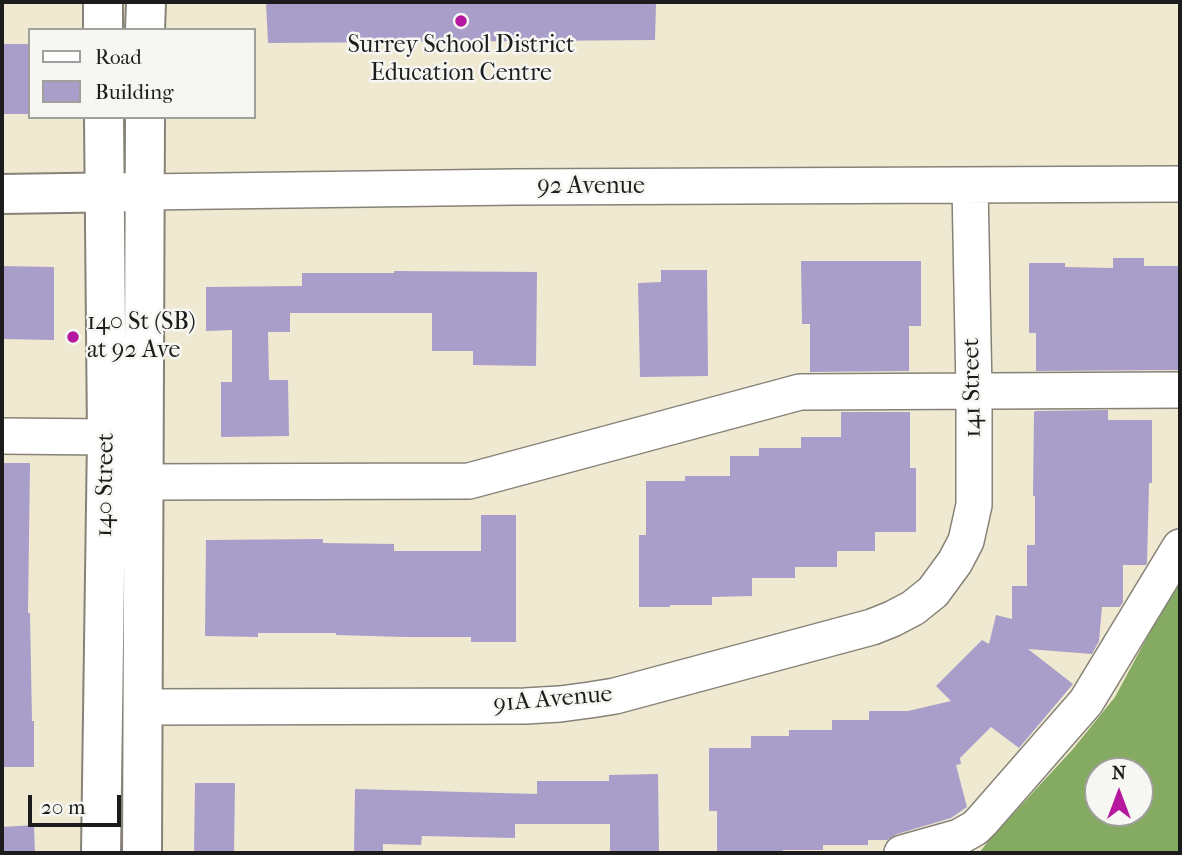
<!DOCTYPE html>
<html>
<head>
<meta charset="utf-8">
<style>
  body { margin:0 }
  #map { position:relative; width:1182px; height:855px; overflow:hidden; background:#efe9d2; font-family:"IM FELL French Canon",serif }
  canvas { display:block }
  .frame { position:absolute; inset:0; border:4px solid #1c1c1c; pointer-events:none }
  .legend { position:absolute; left:28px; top:28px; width:228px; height:91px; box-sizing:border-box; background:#f6f6f2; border:2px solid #9f9f9c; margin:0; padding:9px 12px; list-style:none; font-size:21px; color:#1c1c1c }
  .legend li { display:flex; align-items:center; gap:14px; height:35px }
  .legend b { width:35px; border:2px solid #9f9f9c }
  .north { position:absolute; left:1084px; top:757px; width:70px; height:70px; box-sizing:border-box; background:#f6f6f2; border:2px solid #9f9f9c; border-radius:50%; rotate:0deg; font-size:19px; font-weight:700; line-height:28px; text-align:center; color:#1c1c1c }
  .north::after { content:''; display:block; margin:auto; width:24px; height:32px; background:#b5179e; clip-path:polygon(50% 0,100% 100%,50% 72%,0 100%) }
  .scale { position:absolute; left:28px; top:795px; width:93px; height:32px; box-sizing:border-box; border:4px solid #1c1c1c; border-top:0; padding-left:9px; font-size:21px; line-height:24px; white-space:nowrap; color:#1c1c1c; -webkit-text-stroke:5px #f6f6f2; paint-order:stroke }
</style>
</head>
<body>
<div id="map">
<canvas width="1182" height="855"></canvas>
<div class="frame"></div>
<ul class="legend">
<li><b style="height:9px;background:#fff"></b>Road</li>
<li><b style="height:19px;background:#a99dc9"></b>Building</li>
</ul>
<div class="north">N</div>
<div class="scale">20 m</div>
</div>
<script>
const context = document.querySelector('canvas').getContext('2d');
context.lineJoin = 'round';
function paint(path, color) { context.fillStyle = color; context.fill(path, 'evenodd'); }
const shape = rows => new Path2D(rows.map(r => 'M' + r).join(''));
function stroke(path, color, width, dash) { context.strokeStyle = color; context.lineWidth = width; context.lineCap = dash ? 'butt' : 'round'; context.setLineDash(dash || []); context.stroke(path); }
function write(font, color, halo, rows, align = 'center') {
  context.font = font + ' "IM FELL French Canon",serif'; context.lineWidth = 5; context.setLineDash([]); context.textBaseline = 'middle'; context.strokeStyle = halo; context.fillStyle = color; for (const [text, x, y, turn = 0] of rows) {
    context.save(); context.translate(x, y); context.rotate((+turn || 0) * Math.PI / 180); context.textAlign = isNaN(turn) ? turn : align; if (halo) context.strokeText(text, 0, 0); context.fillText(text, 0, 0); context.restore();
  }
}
paint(shape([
  [1180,576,1180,853,979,853,990,839,1073,749,1115,697],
  [1098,771,1140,771,1140,813,1098,813]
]), '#84ab61');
paint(shape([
  [266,2,656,2,655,40,268,43],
  [2,44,30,44,30,114,2,114],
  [1113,258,1144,258,1144,266,1180,266,1180,370,1036,371,1036,333,1029,333,1029,263,1065,263,1065,267,1113,268],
  [801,261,921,261,921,326,909,326,909,371,810,372,810,324,802,324],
  [2,266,54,267,54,340,2,339],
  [661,270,707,270,708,376,640,377,638,283,661,282],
  [394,271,537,272,536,366,473,365,473,351,432,351,432,313,290,313,290,332,268,332,269,380,288,380,289,436,221,437,221,382,232,382,232,330,206,331,206,287,302,286,302,273,394,273],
  [1108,410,1108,420,1152,420,1152,483,1149,483,1147,563,1146,565,1123,565,1123,602,1120,607,1102,607,1099,641,1092,654,1028,649,1073,684,1019,748,991,727,960,758,961,764,956,765,967,807,951,818,897,834,887,840,868,840,868,845,823,845,823,850,783,850,783,853,717,853,717,811,709,811,709,748,751,748,751,736,789,736,789,730,832,730,832,720,869,720,869,711,908,711,951,701,936,686,982,640,989,644,996,615,1012,619,1012,586,1027,586,1027,545,1035,545,1035,496,1033,496,1034,412,1036,411],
  [841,412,910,412,910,468,916,468,916,532,875,532,875,551,837,551,837,567,795,567,795,578,752,578,752,596,712,597,712,605,670,605,670,607,639,607,639,535,646,535,646,481,685,481,685,476,730,476,730,456,759,456,759,448,801,448,801,437,841,437],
  [2,463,30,463,28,613,30,613,32,721,34,721,34,767,2,767],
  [481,515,516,515,516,642,471,642,471,637,404,637,336,635,336,633,258,633,258,637,205,636,206,540,323,539,323,543,394,544,394,551,481,551],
  [658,774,659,853,610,853,610,824,515,824,515,838,422,836,421,845,383,844,383,853,354,853,355,789,537,794,537,781,609,781,609,775],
  [195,783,235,783,234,853,194,853],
  [34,825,35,853,2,853,2,827]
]), '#a99dc9');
const minor = shape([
  [145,192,515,187,1180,184],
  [2,436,107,437],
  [144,482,469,481,800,392,1180,390],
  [143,707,525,706,560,704,590,700,615,696,872,627,892,619,913,608,933,592,955,562,966,541,974,505,974,392,970,185],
  [902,853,959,837,975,828,982,821,1086,702,1180,547]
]);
const major = shape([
  [103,2,103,30],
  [145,30,146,2],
  [2,194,129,192],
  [101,853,107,437,104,117],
  [142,853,145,117]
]);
stroke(minor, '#868277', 38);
stroke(major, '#868277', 42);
stroke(minor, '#fff', 35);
stroke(major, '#fff', 38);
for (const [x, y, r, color] of [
  [461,21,7,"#b5179e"],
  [73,337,7,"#b5179e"]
]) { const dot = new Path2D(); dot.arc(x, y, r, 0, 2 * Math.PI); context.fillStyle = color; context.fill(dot); stroke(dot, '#f6f6f2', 2.5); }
write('24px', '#1c1c1c', '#f6f6f2', [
  ["Surrey School District",461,46],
  ["Education Centre",461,74],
  ["140 St (SB)",87,323,"left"],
  ["at 92 Ave",87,351,"left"]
]);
write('24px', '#1c1c1c', '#f6f6f2', [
  ["92 Avenue",591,187],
  ["141 Street",973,388,-91],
  ["140 Street",106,485,-89],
  ["91A Avenue",553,700,-5]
]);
</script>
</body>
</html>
